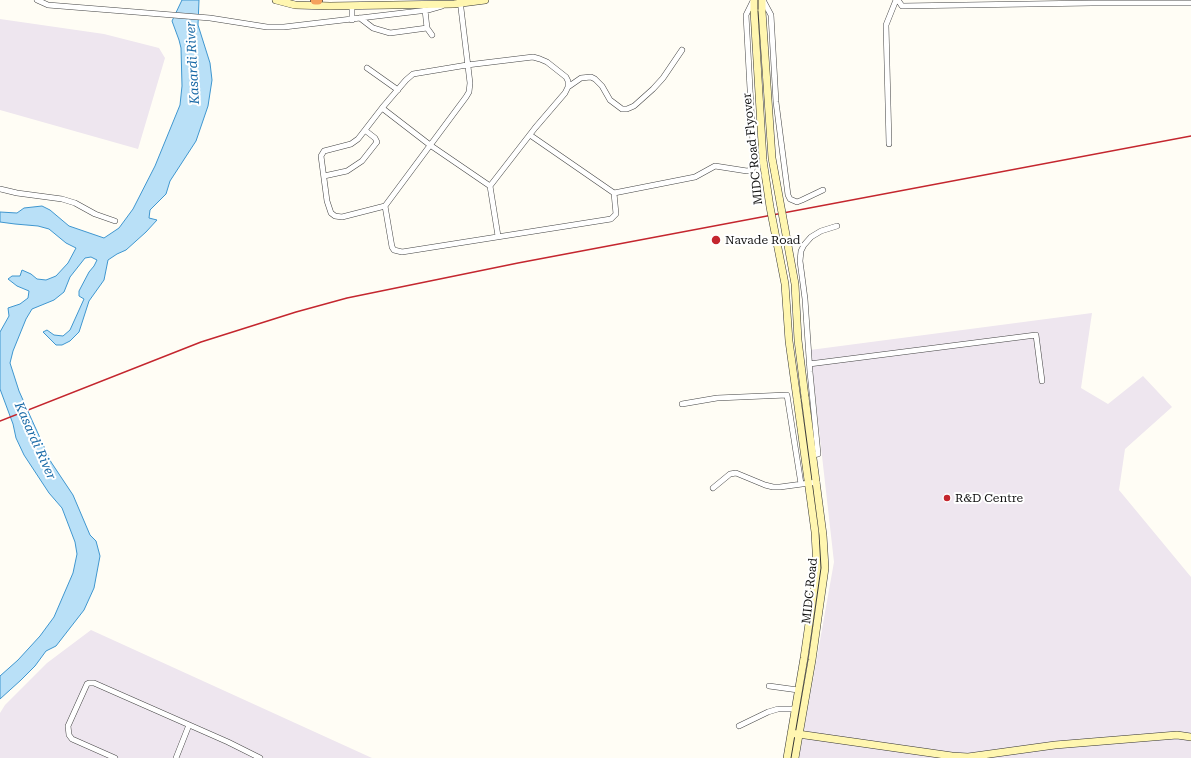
<!DOCTYPE html>
<html>
<head>
<meta charset="utf-8">
<style>
  body { margin:0 }
  canvas { display:block; background:#fffdf5 }
</style>
</head>
<body>
<canvas width="1191" height="758"></canvas>
<script>
const context = document.querySelector('canvas').getContext('2d');
context.lineJoin = 'round';
function paint(path, color) { context.fillStyle = color; context.fill(path, 'evenodd'); }
const shape = rows => new Path2D(rows.map(r => 'M' + r).join(''));
function stroke(path, color, width, dash) { context.strokeStyle = color; context.lineWidth = width; context.lineCap = dash ? 'butt' : 'round'; context.setLineDash(dash || []); context.stroke(path); }
function write(font, color, halo, rows, align = 'center') {
  context.font = font + ' "Roboto Serif",serif'; context.lineWidth = 4; context.setLineDash([]); context.textBaseline = 'middle'; context.strokeStyle = halo; context.fillStyle = color; for (const [text, x, y, turn = 0] of rows) {
    context.save(); context.translate(x, y); context.rotate((+turn || 0) * Math.PI / 180); context.textAlign = isNaN(turn) ? turn : align; if (halo) context.strokeText(text, 0, 0); context.fillText(text, 0, 0); context.restore();
  }
}
paint(shape([
  [0,19,104,34,159,48,165,58,138,149,0,110],
  [1092,313,1081,388,1108,404,1143,376,1172,407,1125,449,1119,490,1191,577,1191,758,799,758,834,562,810,350],
  [91,630,372,758,0,758,0,713,5,705,47,663]
]), '#eee6ef');
const water = shape([
  [182,0,199,0,198,25,210,63,212,80,208,106,196,141,170,181,166,194,150,210,149,218,157,220,146,232,126,250,117,254,108,260,104,280,89,301,79,332,70,341,62,345,56,345,43,332,47,330,54,335,63,336,70,330,84,299,79,296,79,291,89,272,94,266,97,260,91,257,85,258,70,277,64,292,54,300,32,309,26,319,13,351,10,363,19,391,31,418,51,462,73,495,90,535,96,541,100,556,94,588,84,610,56,646,46,651,35,666,21,680,0,699,0,676,18,660,40,636,54,617,73,573,77,554,75,542,62,508,49,493,24,455,16,438,13,424,0,389,0,332,9,316,8,308,20,304,28,298,29,291,17,286,8,279,12,276,20,276,22,270,31,274,37,279,46,280,56,276,68,263,76,248,66,243,49,229,38,226,15,224,0,222,0,212,17,213,24,208,42,206,50,210,69,226,104,238,119,228,133,209,155,166,180,105,182,86,181,48,179,40,172,21,182,0]
]);
paint(water, '#b9e0f7');
stroke(water, '#3f96cf', 1);
const street = shape([
  [37,0,48,5,210,18,267,27,284,27,428,10,442,6],
  [460,0,470,83,469,92,466,97,385,206,392,247,394,250,402,252,611,219,616,214,614,193],
  [763,0,771,15,776,102,788,195,790,199,797,202,802,200,823,190],
  [898,0,902,6,1092,3,1191,3],
  [425,10,427,28,432,35],
  [360,18,373,28,390,33,427,28],
  [352,20,352,6],
  [367,68,398,90],
  [568,87,581,78,591,77,595,79,602,86,610,100,622,109,627,109,634,106,653,89,663,78,682,50],
  [382,108,430,145,490,186],
  [530,135,614,193,695,177,715,166,747,171,752,170,754,163,746,15,753,1],
  [889,144,886,25,896,0],
  [324,176,347,171,362,161,377,142,375,138,366,131],
  [0,189,17,193,62,199,75,203,95,214,115,221],
  [385,206,342,217,335,216,331,213,327,201,321,156,324,151,351,144,358,139,382,108,406,80,413,74,467,65,533,57,540,59,547,62,566,77,568,81,568,87,565,93,535,128,490,186,498,236],
  [809,364,1036,335,1042,381],
  [682,404,717,398,787,395,801,484],
  [813,455,818,454,810,372,805,299,800,261,801,251,804,245,811,237,821,231,837,226],
  [713,488,730,474,736,473,765,485,773,487,780,487,817,482],
  [769,686,798,690],
  [739,726,768,712,778,709,794,709],
  [115,758,72,739,69,735,68,726,87,684,89,683,94,683,228,742,260,758],
  [176,758,189,725]
]);
const secondary = shape([
  [276,0,295,5,330,6,454,4,485,0],
  [754,0,754,11],
  [762,11,762,0],
  [791,733,952,756,968,757,1055,745,1177,735,1191,737],
  [787,758,804,658,817,568,815,532,797,399],
  [795,758,812,660,825,568,823,535,805,397]
]);
const highway = shape([
  [315,0,318,0]
]);
stroke(street, '#444', 6);
stroke(secondary, '#333', 8);
stroke(highway, '#222', 10);
stroke(street, '#fff', 5);
stroke(secondary, '#fff6b0', 7);
stroke(highway, '#f5a25d', 9);
stroke(shape([
  [0,421,201,342,296,312,347,298,518,263,1191,136]
]), '#c4262e', 1.5);
const secondaryBridge = shape([
  [754,11,763,160,770,207,785,284,789,341,797,399],
  [762,11,772,158,795,284,798,340,805,397]
]);
stroke(secondaryBridge, '#333', 8, []);
stroke(secondaryBridge, '#fff6b0', 7);
for (const [x, y, r, color] of [
  [716,240,5,"#c4262e"],
  [947,498,4,"#c4262e"]
]) { const dot = new Path2D(); dot.arc(x, y, r, 0, 2 * Math.PI); context.fillStyle = color; context.fill(dot); stroke(dot, '#fff', 1.5); }
write('12px', '#111', '#fff', [
  ["MIDC Road Flyover",753,149,-96],
  ["MIDC Road",810,591,-84]
]);
write('12px', '#111', '#fff', [
  ["Navade Road",725,240],
  ["R&D Centre",955,498]
], 'left');
write('italic 13px', '#1768a6', '#fff', [
  ["Kasardi River",193,63,-93],
  ["Kasardi River",35,441,66]
]);
</script>
</body>
</html>
